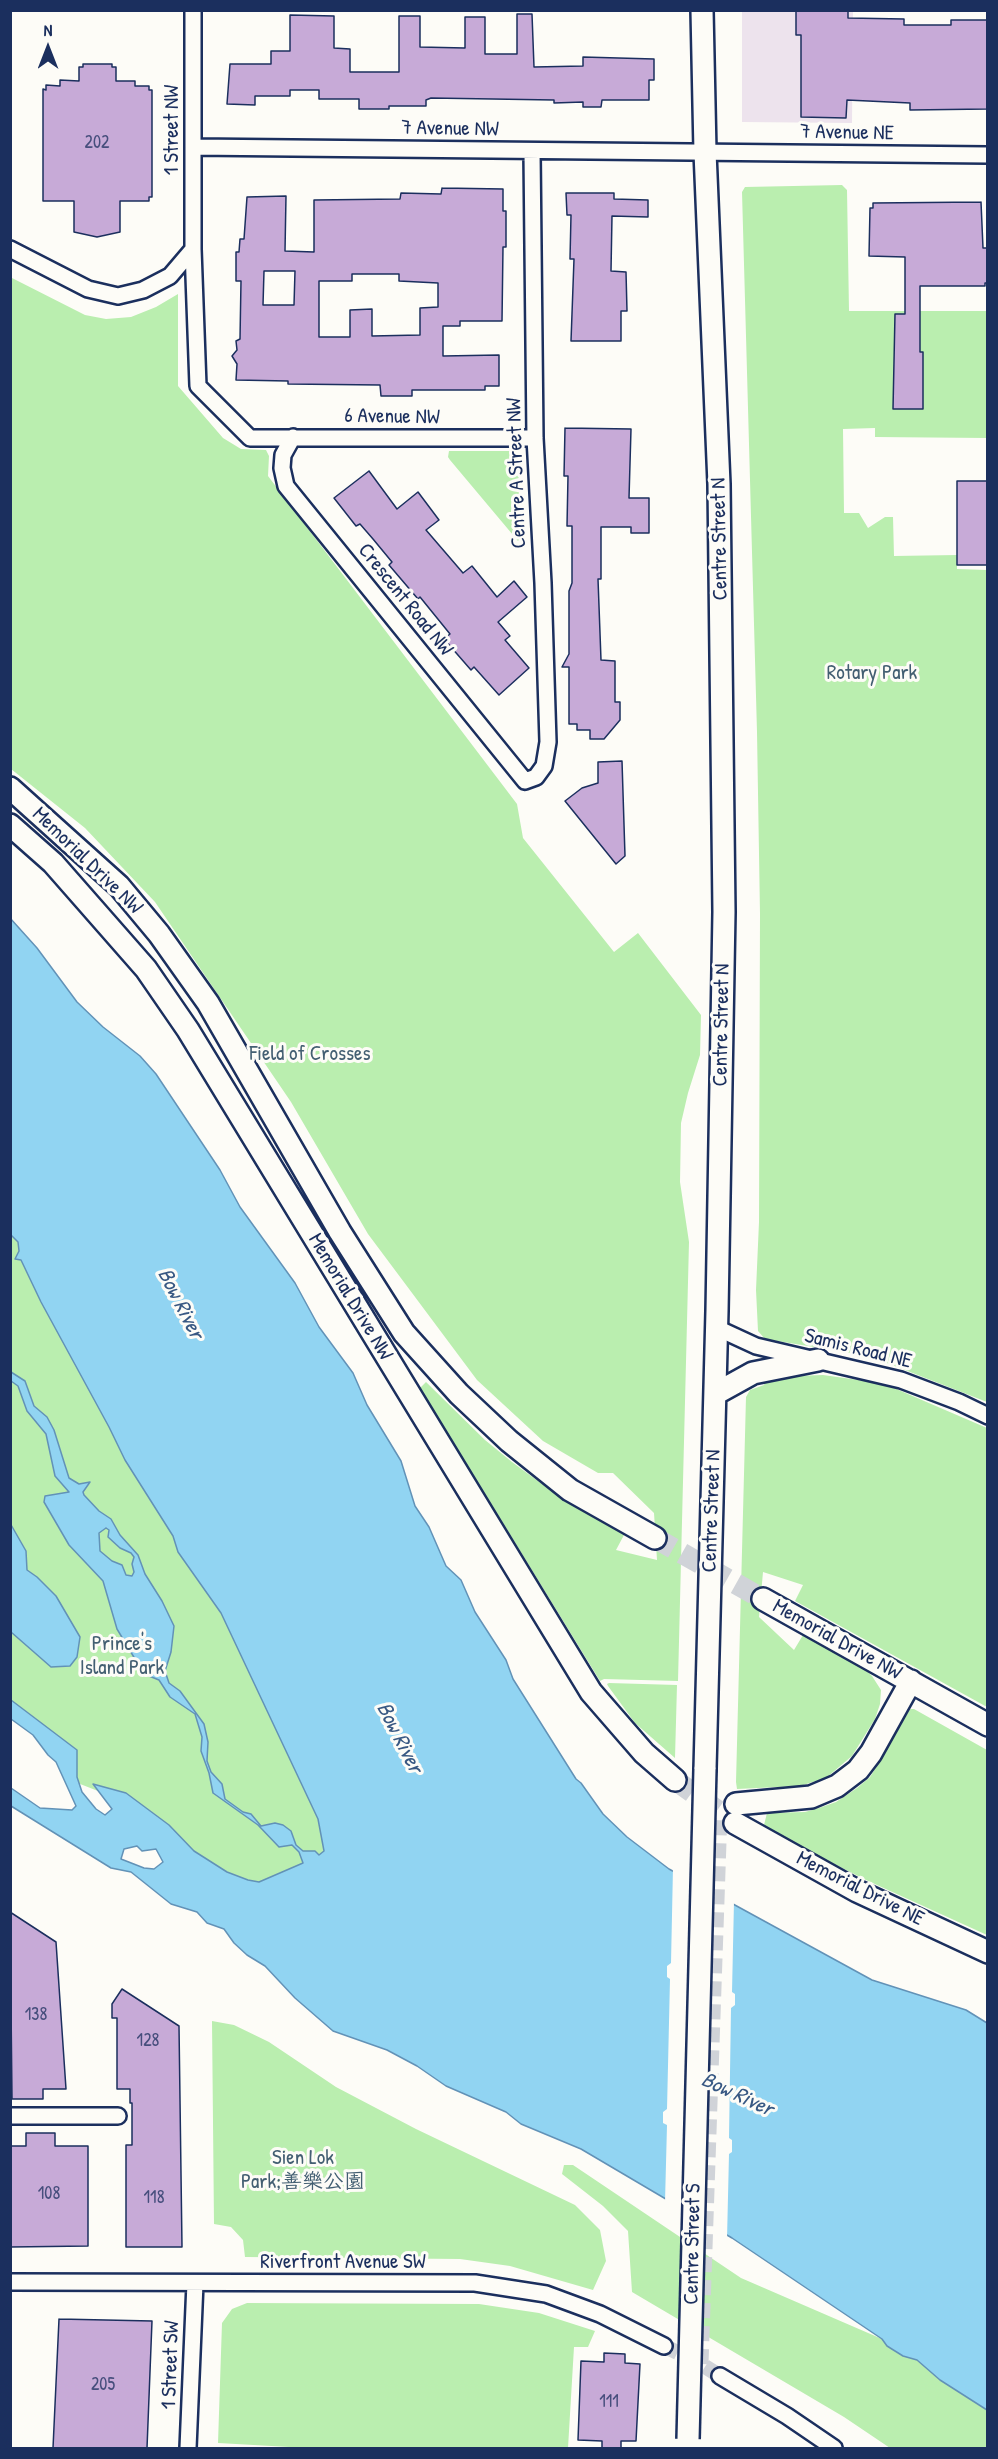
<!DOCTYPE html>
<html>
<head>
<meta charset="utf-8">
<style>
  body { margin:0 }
  #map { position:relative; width:998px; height:2459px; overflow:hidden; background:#fdfcf7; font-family:"Patrick Hand",sans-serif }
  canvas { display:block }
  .frame { position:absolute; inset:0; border:12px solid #1b2f5e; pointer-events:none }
  .north { position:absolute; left:18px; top:18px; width:60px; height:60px; -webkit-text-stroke:4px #fdfcf7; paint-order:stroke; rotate:0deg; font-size:16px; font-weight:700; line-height:24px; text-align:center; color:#1b2f5e }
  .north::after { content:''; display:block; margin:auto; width:21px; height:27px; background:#1b2f5e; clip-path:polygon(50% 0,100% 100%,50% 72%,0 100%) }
</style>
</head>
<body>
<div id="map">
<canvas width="998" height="2459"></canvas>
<div class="frame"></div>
<div class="north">N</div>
</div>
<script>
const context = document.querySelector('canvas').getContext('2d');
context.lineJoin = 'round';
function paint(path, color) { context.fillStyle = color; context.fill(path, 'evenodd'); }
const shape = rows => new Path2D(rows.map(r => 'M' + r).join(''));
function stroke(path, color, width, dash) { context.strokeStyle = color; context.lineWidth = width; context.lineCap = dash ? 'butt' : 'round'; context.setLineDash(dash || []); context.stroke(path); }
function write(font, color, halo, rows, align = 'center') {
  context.font = font + ' "Patrick Hand","LXGW WenKai TC",sans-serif'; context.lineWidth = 6; context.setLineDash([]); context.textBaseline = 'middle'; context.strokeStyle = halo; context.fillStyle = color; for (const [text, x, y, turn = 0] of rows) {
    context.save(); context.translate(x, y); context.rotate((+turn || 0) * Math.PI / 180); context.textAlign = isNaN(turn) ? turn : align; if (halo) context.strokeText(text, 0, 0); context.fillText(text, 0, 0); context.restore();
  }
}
paint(shape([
  [742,11,853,11,852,123,742,122]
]), '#ede3ed');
paint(shape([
  [842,185,847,190,849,311,987,311,987,438,875,437,875,428,843,429,844,513,859,513,868,528,885,517,893,517,894,556,957,555,957,569,987,570,987,1402,869,1356,765,1339,758,1331,756,1290,759,1222,760,914,757,732,742,192,745,187],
  [10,277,85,315,106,319,131,317,156,307,178,294,178,386,223,438,241,449,266,450,269,456,268,476,517,804,523,838,614,952,638,933,701,1015,700,1055,688,1093,681,1123,680,1182,689,1242,678,1681,604,1679,600,1681,420,1388,426,1382,485,1440,512,1462,542,1484,624,1535,616,1550,657,1560,654,1513,613,1473,598,1473,543,1441,477,1380,368,1234,291,1102,155,902,85,828,11,769],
  [449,451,518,451,520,538,518,541,450,460,448,457],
  [10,1224,226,1611,327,1818,332,1855,260,1887,227,1878,136,1806,70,1780,57,1757,11,1715],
  [823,1375,866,1381,894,1388,987,1428,987,1707,795,1601,803,1585,763,1572,759,1617,794,1650,803,1635,866,1670,872,1676,881,1690,880,1704,875,1719,852,1756,826,1778,800,1786,737,1789,736,1782,746,1397,750,1390,764,1385,766,1377],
  [609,1683,677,1685,675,1758,635,1723,608,1686,607,1684],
  [910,1709,914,1709,987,1750,987,1935,866,1880,814,1854,764,1825,767,1813,805,1812,819,1808,836,1802,857,1788,870,1777,882,1758],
  [212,2021,234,2025,269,2042,336,2087,416,2129,575,2205,600,2230,606,2261,593,2290,510,2266,460,2259,245,2257,243,2240,231,2227,214,2224],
  [564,2165,573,2165,741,2278,882,2339,887,2346,903,2356,917,2360,940,2380,987,2410,987,2448,890,2448,844,2417,632,2292,628,2231,603,2206,562,2174],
  [247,2303,479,2304,539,2313,595,2331,588,2347,574,2347,568,2448,307,2448,218,2443,222,2323,232,2309]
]), '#baeeaf');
const water = shape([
  [10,918,37,948,77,1002,103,1027,140,1056,156,1074,220,1170,240,1207,295,1283,319,1327,353,1373,367,1405,401,1461,415,1506,429,1527,446,1566,461,1580,475,1612,506,1660,513,1679,576,1779,581,1783,603,1814,627,1837,669,1869,872,1980,966,2010,987,2023,987,2410,940,2380,917,2360,903,2356,887,2346,882,2339,732,2238,581,2149,521,2124,506,2112,446,2086,417,2066,387,2050,333,2031,295,1998,265,1966,247,1955,234,1943,224,1929,207,1923,197,1912,171,1904,131,1872,111,1868,11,1806,11,1788,40,1808,72,1810,76,1806,56,1762,48,1755,33,1735,11,1719,11,1700,77,1750,77,1777,82,1792,96,1809,105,1815,112,1809,93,1784,126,1793,169,1825,194,1851,227,1872,248,1880,259,1882,303,1863,299,1852,292,1845,279,1847,258,1825,213,1793,209,1773,201,1751,202,1737,195,1714,170,1697,159,1680,144,1674,117,1629,103,1581,69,1545,44,1502,45,1496,69,1492,55,1476,46,1434,27,1411,18,1386,11,1381,11,1372,25,1381,34,1406,47,1417,54,1430,69,1478,79,1484,90,1482,83,1492,84,1495,99,1511,111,1519,120,1535,138,1555,145,1574,162,1601,174,1626,171,1652,165,1671,169,1683,180,1691,204,1724,208,1742,207,1761,211,1772,222,1784,225,1799,243,1812,251,1814,261,1826,275,1823,283,1825,291,1831,296,1845,303,1851,315,1851,319,1855,324,1851,318,1819,221,1613,178,1552,173,1536,125,1460,109,1427,41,1302,21,1260,15,1259,19,1251,18,1242,10,1234,10,918],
  [106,1528,109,1530,108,1537,120,1548,131,1553,134,1557,132,1564,134,1572,132,1576,126,1575,122,1565,112,1561,100,1551,99,1533,106,1528],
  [137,1846,142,1851,156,1849,163,1862,154,1869,144,1868,121,1859,124,1849,137,1846],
  [10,1523,26,1551,27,1570,37,1577,56,1596,80,1637,77,1657,70,1666,51,1667,11,1632,10,1523]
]);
paint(water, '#91d4f2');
stroke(water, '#6292b7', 1.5);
paint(shape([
  [673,1867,734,1901,732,1992,735,1994,735,2005,731,2008,729,2138,732,2140,732,2152,729,2154,727,2239,665,2202,667,2125,663,2123,663,2112,667,2109,670,1979,667,1977,667,1966,671,1963]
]), '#fdfcf7');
const building = shape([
  [796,10,848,10,848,18,904,19,904,25,951,25,951,20,987,20,987,109,910,110,910,103,847,100,846,118,801,117,801,35,796,35,796,10],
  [517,14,532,14,534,67,583,66,583,57,654,59,654,80,649,80,649,100,602,100,601,107,583,107,583,102,554,103,554,100,431,98,426,100,426,106,389,106,389,109,359,109,359,99,319,99,319,90,290,90,290,96,255,96,255,105,227,104,230,64,271,64,271,51,290,51,290,15,334,16,334,48,350,49,350,72,399,72,399,16,420,16,420,47,465,48,465,17,485,17,485,54,517,54,517,14],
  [83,64,112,64,112,67,116,67,116,81,135,81,135,86,149,86,149,90,152,90,152,197,149,197,149,201,120,201,120,232,97,237,74,232,74,201,43,201,43,89,46,90,46,85,60,86,60,80,79,81,79,67,83,67,83,64],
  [442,188,503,189,503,211,506,211,506,247,503,247,502,321,460,321,460,326,443,326,443,356,499,355,499,386,485,386,485,390,412,390,412,396,381,396,380,385,288,384,288,381,236,380,237,364,232,356,237,350,236,341,240,339,241,281,236,281,236,252,239,252,240,239,244,239,247,197,286,196,285,251,314,252,314,200,400,199,401,193,441,194,442,188],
  [264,271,295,271,294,305,263,305,264,271],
  [352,274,399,274,399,281,438,283,438,307,420,308,420,335,372,336,372,309,350,310,350,337,319,337,319,281,352,281,352,274],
  [566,193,614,193,614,199,648,200,648,217,612,216,611,271,626,272,627,311,621,311,621,341,571,341,574,259,570,259,571,215,567,215,566,193],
  [981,202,983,248,987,248,987,283,985,283,985,286,920,286,920,352,923,352,923,409,893,409,895,314,905,314,905,257,869,256,870,208,873,208,873,203,981,202],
  [565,428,631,429,629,498,649,498,649,533,631,533,631,527,601,527,601,579,598,579,601,660,615,661,615,702,620,702,620,720,604,739,590,739,590,730,577,730,577,724,569,724,569,667,562,667,569,654,569,591,572,583,572,526,567,526,568,476,564,476,565,428],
  [369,471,397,509,418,492,439,520,426,530,463,573,472,566,497,597,514,581,527,597,498,622,510,636,505,640,529,668,499,695,474,667,471,670,444,639,450,634,420,597,418,599,389,565,392,562,373,539,360,524,356,526,334,498,369,471],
  [957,481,987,481,987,565,957,565,957,481],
  [622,761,625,856,616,864,565,801,582,788,598,783,598,762,622,761],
  [10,1912,56,1942,66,2089,43,2089,43,2099,12,2099,10,1912],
  [122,1989,179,2026,182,2247,126,2247,126,2145,132,2145,132,2103,130,2103,130,2089,117,2089,117,2018,112,2018,112,2004,122,1989],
  [26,2133,55,2133,55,2146,88,2146,88,2246,10,2247,10,2146,26,2146,26,2133],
  [59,2319,152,2321,147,2448,53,2448,59,2319],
  [604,2353,625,2354,625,2363,640,2364,636,2441,621,2441,621,2448,602,2448,602,2441,578,2440,581,2361,604,2362,604,2353]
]);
paint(building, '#c7aad7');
stroke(building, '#1b2f5e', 1.5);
stroke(shape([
  [664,2346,701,2364,720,2376],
  [701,2364,720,1813]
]), '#d0d3d8', 15, [15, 8]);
stroke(shape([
  [655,1538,763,1599],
  [675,1780,735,1823]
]), '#d0d3d8', 21, [21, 10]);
const street = shape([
  [193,10,193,249,198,386,250,438,535,438],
  [193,147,988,155],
  [10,249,88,289,118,296,143,290,170,276,193,249],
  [293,437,283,455,282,468,286,486,525,781,536,777,544,766,548,742,543,583,535,438,532,152],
  [717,1328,756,1346,901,1380,959,1402,988,1416],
  [10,2116,118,2116],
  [10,2282,475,2283,546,2294,600,2314,664,2346],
  [720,2376,787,2416,834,2448],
  [188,2448,195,2283]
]);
const secondary = shape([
  [702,10,705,152,719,484,724,912,717,1311,705,1769],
  [10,788,119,886,159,934,208,1003,340,1232,404,1333,459,1394,509,1441,570,1490,655,1538],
  [10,825,53,863,146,969,188,1030,591,1692,644,1753,675,1780],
  [715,1394,753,1373,818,1360],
  [763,1599,988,1725],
  [736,1804,811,1797,837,1786,858,1770,871,1753,911,1681],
  [735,1823,857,1891,988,1952]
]);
stroke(street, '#1b2f5e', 20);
stroke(secondary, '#1b2f5e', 26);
stroke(street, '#fdfcf7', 15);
stroke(secondary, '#fdfcf7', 21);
const secondaryBridge = shape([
  [688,2439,705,1769]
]);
stroke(secondaryBridge, '#1b2f5e', 26, []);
stroke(secondaryBridge, '#fdfcf7', 21);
write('18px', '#464e7c', null, [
  ["202",97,143],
  ["138",36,2015],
  ["128",148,2041],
  ["108",49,2194],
  ["118",154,2198],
  ["205",103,2385],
  ["111",609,2402]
]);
write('21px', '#1b2f5e', '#fdfcf7', [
  ["7 Avenue NW",450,129,1],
  ["1 Street NW",172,130,-90],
  ["7 Avenue NE",847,133,1],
  ["6 Avenue NW",392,417,1],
  ["Centre A Street NW",517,473,-92],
  ["Centre Street N",720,539,-91],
  ["Crescent Road NW",405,600,51],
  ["Memorial Drive NW",87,861,44],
  ["Centre Street N",722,1025,-89],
  ["Memorial Drive NW",350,1297,59],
  ["Samis Road NE",858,1349,14],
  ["Centre Street N",712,1511,-88],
  ["Memorial Drive NW",837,1640,29],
  ["Memorial Drive NE",860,1889,27],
  ["Centre Street S",693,2244,-89],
  ["Riverfront Avenue SW",343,2262],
  ["1 Street SW",171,2365,-88]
]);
write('21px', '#435f72', '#fdfcf7', [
  ["Rotary Park",872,673],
  ["Field of Crosses",310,1054],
  ["Prince's",122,1644],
  ["Island Park",122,1668],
  ["Sien Lok",303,2158],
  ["Park;善樂公園",303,2182]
]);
write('italic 22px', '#385883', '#fdfcf7', [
  ["Bow River",180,1304,63],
  ["Bow River",399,1738,63],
  ["Bow River",737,2095,25]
]);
</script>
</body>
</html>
